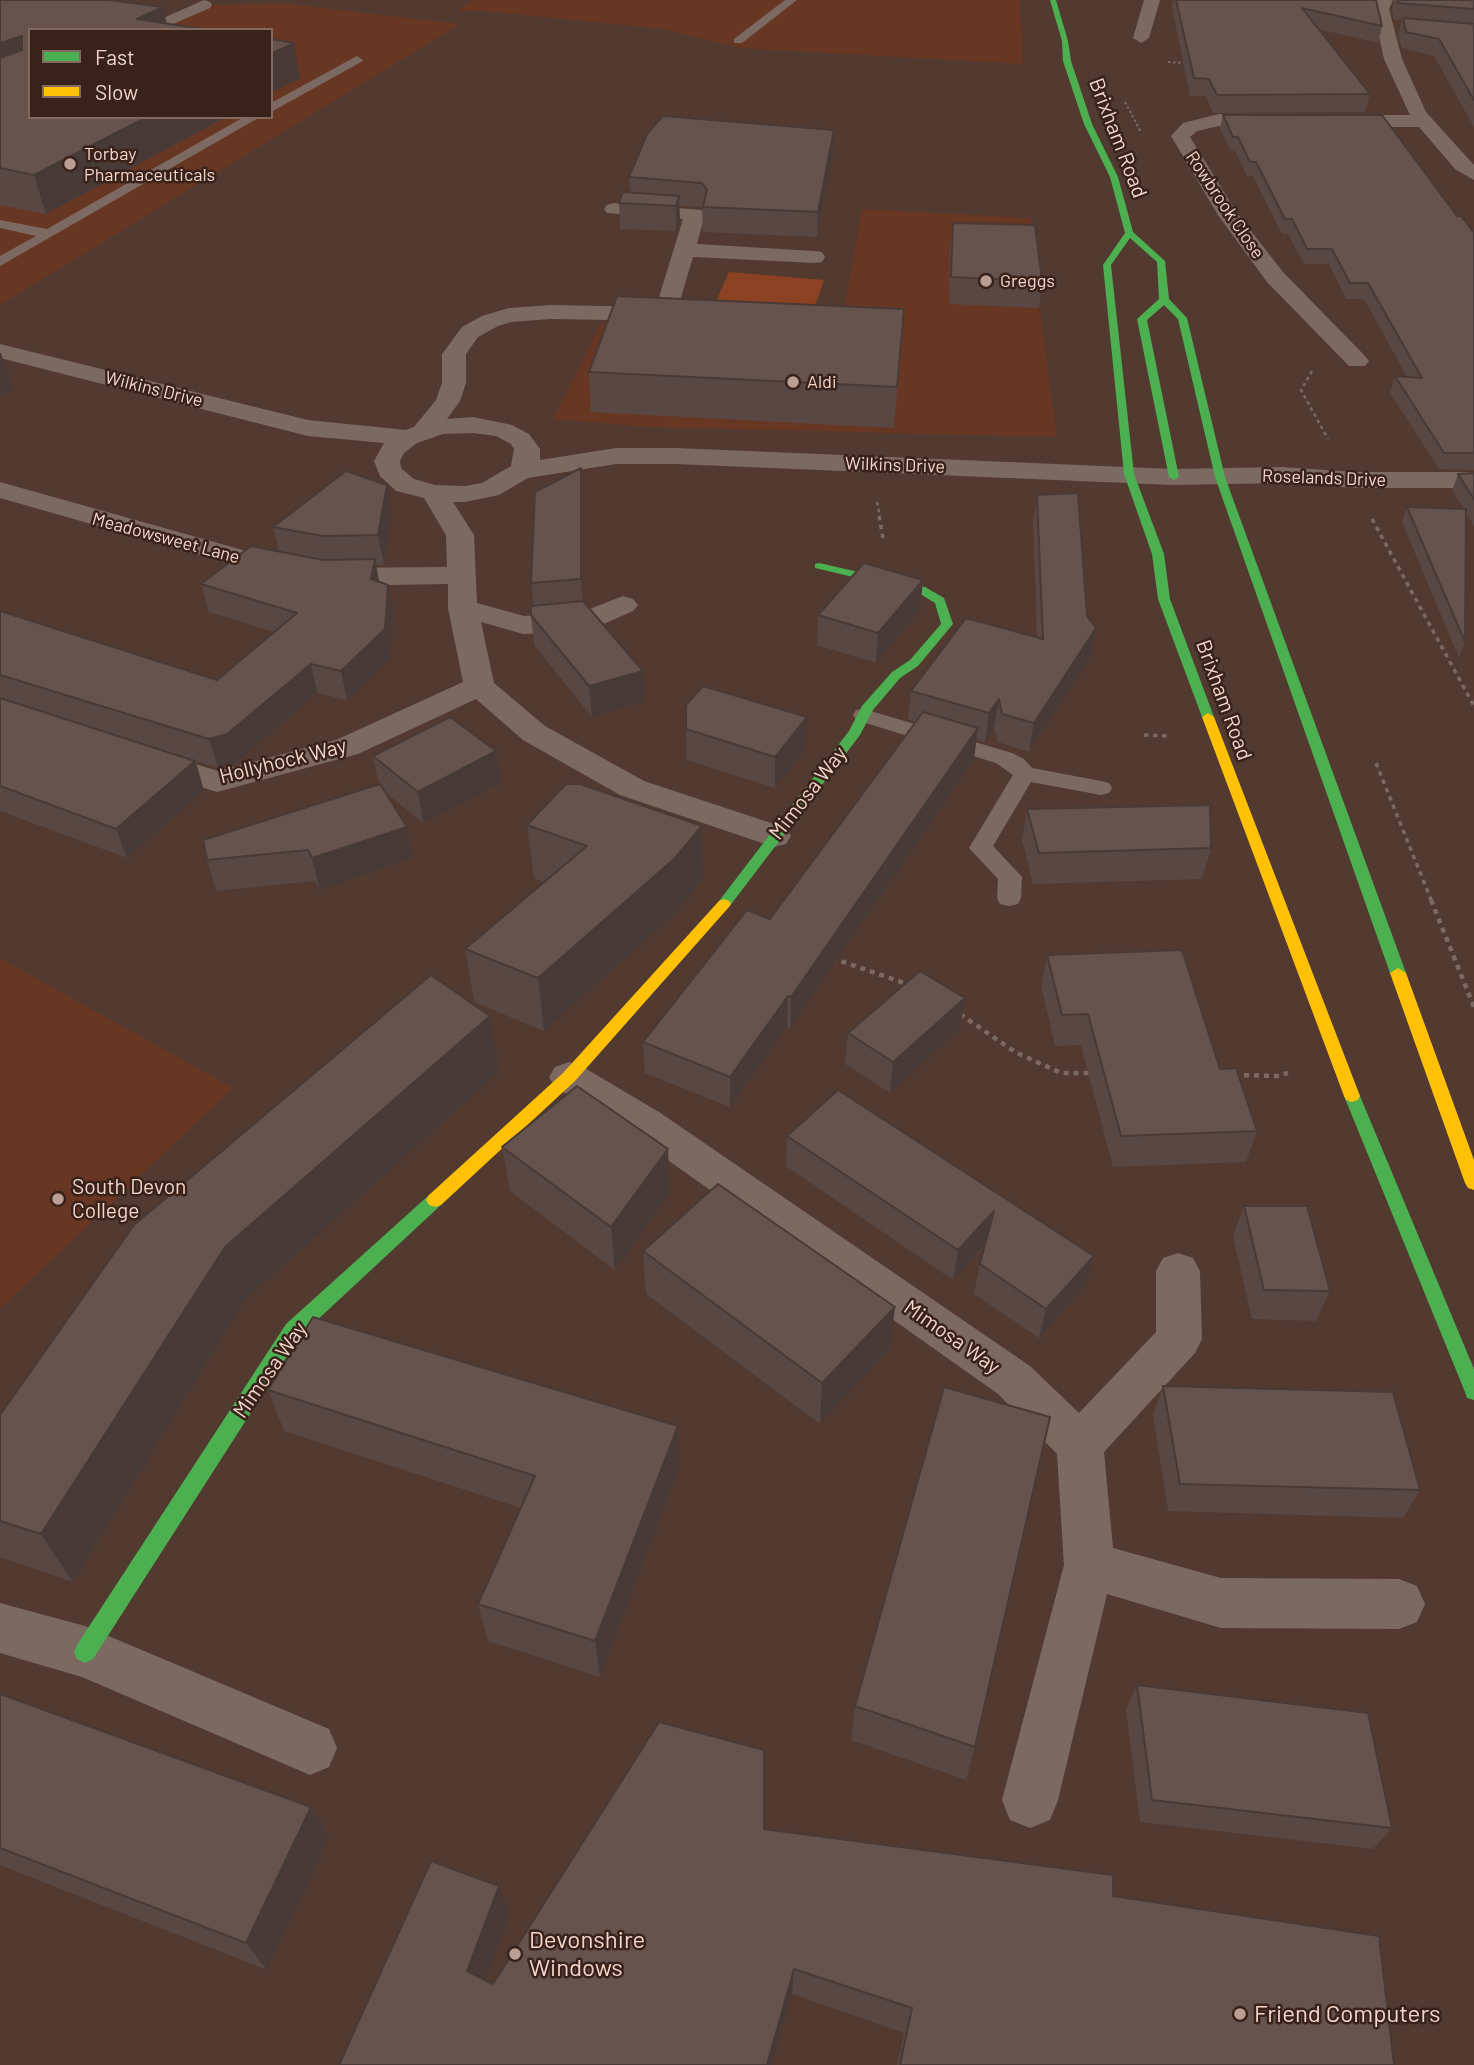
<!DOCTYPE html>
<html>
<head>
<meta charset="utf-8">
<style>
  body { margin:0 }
  #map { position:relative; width:1474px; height:2065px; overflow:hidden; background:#523a30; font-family:Barlow,sans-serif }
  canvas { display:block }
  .legend { position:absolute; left:28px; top:28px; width:245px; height:91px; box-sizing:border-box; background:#38221a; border:2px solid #836a60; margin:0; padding:9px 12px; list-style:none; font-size:21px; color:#f3d5ca }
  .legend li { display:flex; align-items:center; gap:14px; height:35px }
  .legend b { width:35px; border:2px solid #836a60 }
</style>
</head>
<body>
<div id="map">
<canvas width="1474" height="2065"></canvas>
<ul class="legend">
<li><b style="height:9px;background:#4caf50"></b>Fast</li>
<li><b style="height:9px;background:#ffc107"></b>Slow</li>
</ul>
</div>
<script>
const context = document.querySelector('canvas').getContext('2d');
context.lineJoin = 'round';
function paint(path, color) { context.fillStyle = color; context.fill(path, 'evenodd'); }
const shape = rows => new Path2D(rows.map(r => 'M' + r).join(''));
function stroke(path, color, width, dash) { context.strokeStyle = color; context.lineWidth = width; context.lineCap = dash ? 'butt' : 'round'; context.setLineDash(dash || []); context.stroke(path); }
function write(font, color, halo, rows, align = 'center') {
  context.font = font + ' Barlow,sans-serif'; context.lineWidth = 5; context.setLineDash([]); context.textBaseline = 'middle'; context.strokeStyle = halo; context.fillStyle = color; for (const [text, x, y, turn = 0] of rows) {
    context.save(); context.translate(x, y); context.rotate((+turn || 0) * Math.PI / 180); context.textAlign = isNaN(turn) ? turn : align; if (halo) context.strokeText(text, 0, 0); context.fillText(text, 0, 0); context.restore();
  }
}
paint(shape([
  [474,0,1020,0,1023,64,741,48,664,29,485,11,458,11],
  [289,4,460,24,0,305,0,90,30,117,271,117,271,30,144,30,204,5],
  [862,209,1031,218,1032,251,1057,437,648,427,553,419,601,324,665,314,842,323],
  [0,958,233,1088,0,1309]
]), '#683723');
paint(shape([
  [729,272,824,280,814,309,716,301]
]), '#8c4222');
stroke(shape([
  [1168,62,1187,63],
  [1125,102,1141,132]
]), '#7b6a62', 2, [2.5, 2.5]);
stroke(shape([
  [1312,371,1301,390,1328,439],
  [877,502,880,517]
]), '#7b6a62', 2.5, [3.5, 3.5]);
stroke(shape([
  [879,516,883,538],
  [1372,519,1474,706],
  [1144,735,1167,736],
  [1376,763,1432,902]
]), '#7b6a62', 3.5, [4.5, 4.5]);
stroke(shape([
  [1431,900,1474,1007],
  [832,958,910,985],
  [960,1014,1015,1052,1061,1073,1092,1073],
  [1234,1075,1277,1076,1288,1073]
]), '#7b6a62', 4.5, [5, 5]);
paint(shape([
  [785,0,797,0,742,43,734,43,734,39,785,0],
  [357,56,363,60,361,62,271,112,271,103,357,56],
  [244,117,260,117,0,266,0,256,36,236,0,228,0,220,47,229,244,117],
  [864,709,1012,753,1024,759,1032,768,1101,781,1109,783,1112,788,1109,793,1101,795,1031,782,993,846,1022,877,1021,898,1018,904,1009,906,1000,904,997,898,998,879,969,848,1013,775,996,763,856,720,853,715,856,710,864,709]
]), '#7c6a62');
paint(shape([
  [204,0,210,2,212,5,210,8,159,30,136,30,204,0],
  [1144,0,1160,0,1149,38,1141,43,1133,38,1144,0],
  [1377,0,1393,0,1389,9,1402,59,1426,112,1474,165,1474,180,1455,169,1419,127,1334,127,1325,121,1334,115,1410,115,1384,59,1373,9,1377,0],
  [1219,114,1274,115,1283,121,1274,127,1219,126,1197,131,1190,137,1237,213,1283,272,1365,356,1369,361,1365,366,1349,366,1267,282,1218,215,1171,136,1183,123,1219,114],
  [614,203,702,210,705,214,697,244,814,251,822,252,825,257,822,262,814,263,693,257,676,314,673,319,665,321,551,319,511,322,498,326,478,337,466,354,466,383,460,401,447,419,473,417,512,425,529,434,540,449,540,460,616,448,676,448,1174,469,1282,467,1356,472,1474,472,1474,488,1356,488,1282,483,1174,485,676,464,616,464,528,478,499,495,465,502,453,502,474,535,477,603,524,616,582,612,623,596,633,599,638,605,633,611,599,626,561,633,523,634,481,622,494,683,545,726,644,781,786,828,791,836,786,844,774,847,620,795,523,740,476,699,358,754,217,792,138,767,133,760,138,753,149,750,218,771,336,740,463,682,448,608,448,584,329,586,260,572,0,498,0,482,264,556,329,568,447,567,446,535,424,498,396,491,380,476,374,461,384,443,308,436,0,358,0,344,308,420,406,430,414,427,436,400,442,383,442,354,462,327,482,316,509,308,551,305,656,307,683,219,607,213,604,209,607,205,614,203],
  [473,433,496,436,511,444,514,449,511,466,482,483,465,486,435,485,414,479,401,468,400,461,404,453,417,443,443,434,473,433],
  [569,1062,583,1067,659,1112,1030,1366,1079,1413,1156,1332,1156,1271,1163,1258,1178,1253,1193,1258,1200,1271,1202,1339,1195,1353,1104,1452,1113,1548,1221,1578,1399,1579,1417,1586,1425,1604,1417,1622,1399,1629,1221,1628,1107,1594,1058,1800,1050,1820,1030,1828,1010,1820,1002,1800,1064,1565,1057,1454,998,1394,631,1134,555,1087,549,1077,555,1067,569,1062],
  [0,1603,85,1626,329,1729,337,1748,329,1767,310,1775,82,1677,0,1653,0,1603]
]), '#7c6a62');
paint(shape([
  [1050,0,1056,0,1068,41,1071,61,1092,124,1118,177,1133,232,1165,261,1169,299,1187,318,1225,477,1406,973,1403,977,1393,977,1390,973,1215,477,1178,319,1164,305,1147,320,1179,477,1174,480,1169,477,1137,319,1159,299,1157,262,1130,238,1111,265,1134,474,1164,554,1170,599,1214,717,1213,720,1208,721,1202,717,1158,599,1152,554,1124,474,1103,265,1125,233,1110,177,1084,124,1063,61,1062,41,1050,0],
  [819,563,925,587,944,598,953,624,918,666,900,678,873,710,860,735,729,907,719,907,717,904,719,901,849,731,862,706,892,672,910,660,941,624,935,603,917,592,815,568,815,564,819,563],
  [1352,1090,1358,1092,1360,1096,1474,1369,1474,1400,1467,1398,1465,1392,1344,1096,1346,1092,1352,1090],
  [435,1193,441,1195,444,1200,441,1205,300,1336,93,1659,85,1663,77,1659,74,1652,77,1645,286,1324,429,1195,435,1193]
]), '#4caf50');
paint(shape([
  [1208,713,1214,717,1360,1096,1358,1100,1352,1102,1346,1100,1344,1096,1202,717,1208,713],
  [724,899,729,901,731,904,729,907,575,1081,441,1205,435,1207,429,1205,426,1200,429,1195,563,1073,719,901,724,899],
  [1398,968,1406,973,1474,1160,1474,1190,1468,1188,1465,1183,1390,973,1398,968]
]), '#ffc107');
paint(shape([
  [0,0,30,117,226,117,46,214,0,205],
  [1173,0,1376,0,1382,26,1378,43,1318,29,1370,94,1365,112,1213,113,1206,96,1190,96,1172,8],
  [1394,0,1474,0,1474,127,1434,56,1402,48,1398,35,1402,20,1394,20,1392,9],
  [1223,115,1457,216,1474,233,1474,470,1439,469,1390,393,1395,376,1407,377,1364,299,1346,299,1329,264,1304,264,1288,234,1282,234,1253,176,1247,176,1235,151,1231,151,1220,129],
  [833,154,817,237,703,232,702,207,679,206,680,221,676,231,620,229,619,203,630,192,629,177],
  [953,223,1042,281,1039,308,949,304,950,248],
  [904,309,894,428,591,412,589,372],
  [581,468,583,497,583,602,644,701,592,717,534,645,531,615,534,606,531,583],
  [1474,473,1474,526,1466,513,1465,642,1459,658,1402,522,1407,507,1464,509,1452,491,1458,474],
  [387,485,392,515,384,565,376,565,379,581,394,613,390,658,347,700,317,693,235,764,218,768,196,761,204,791,127,858,0,811,0,611,217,680,274,632,209,612,201,584,279,551,273,527],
  [1037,495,1087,616,1091,656,1029,752,998,742,994,728,985,742,976,740,974,759,790,1028,787,1027,730,1107,645,1073,643,1042,770,919,916,722,908,719,911,691,1037,638,1033,522],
  [923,580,920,610,876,663,817,645,818,615],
  [686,729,806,748,775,788,686,760],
  [373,756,501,782,423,823,384,791,413,858,320,890,315,881,216,891,207,860,379,784],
  [1027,809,1211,848,1202,879,1033,884,1022,840],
  [527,825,702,826,703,879,676,913,544,1031,474,1002,465,949,544,882,534,878],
  [1047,955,1220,1069,1257,1131,1246,1162,1113,1167,1081,1045,1055,1046,1041,986],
  [965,998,960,1029,890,1093,845,1064,848,1033],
  [490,1016,499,1072,245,1300,73,1582,0,1557,0,1415],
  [787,1136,1085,1286,1039,1338,974,1294,980,1264,985,1246,953,1280,786,1166],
  [502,1147,670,1193,615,1270,510,1191],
  [1244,1206,1330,1291,1316,1321,1252,1319,1233,1236],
  [643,1251,890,1348,820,1424,646,1294],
  [1163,1386,1420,1490,1403,1518,1168,1511,1153,1415],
  [268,1390,678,1426,680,1466,600,1677,488,1641,478,1604,521,1508,284,1431],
  [1137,1685,1392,1828,1373,1849,1140,1822,1126,1709],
  [0,1694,311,1807,329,1838,267,1970,0,1865],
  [855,1706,975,1747,966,1780,851,1740],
  [764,1829,1113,1896,1394,2065,897,2065,904,2033,792,1994,339,2065,510,1915,485,1980,493,1984]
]), '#594743');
paint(shape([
  [163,7,168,30,137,19],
  [22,36,30,65,0,82,0,43],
  [294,43,300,78,271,93,271,54],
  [147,117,226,117,46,214,34,175],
  [834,130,833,154,817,237,818,212],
  [679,196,680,221,676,231,676,206],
  [0,353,1,353,13,389,0,396],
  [581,468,583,497,583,609,581,579],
  [387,485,392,515,384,565,378,535],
  [375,559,380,588,371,579],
  [923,580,920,610,876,663,878,633],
  [388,585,394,613,390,658,347,700,341,671],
  [1096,628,1091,656,1029,752,1034,723],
  [311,664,317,693,235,764,218,768,209,739],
  [643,671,644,701,592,717,589,686],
  [999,699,994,728,985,742,989,713],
  [807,717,806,748,775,788,775,757],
  [978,728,974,759,790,1028,791,997],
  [496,751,501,782,423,823,418,792],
  [195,761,204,791,127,858,116,829],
  [702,826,703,879,676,913,544,1031,538,978],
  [407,827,413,858,320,890,312,858],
  [788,996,787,1027,730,1107,730,1077],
  [965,998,960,1029,890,1093,893,1062],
  [490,1016,499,1072,245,1300,73,1582,41,1534,225,1247],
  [668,1149,670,1193,615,1270,611,1227],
  [994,1211,988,1242,953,1280,958,1250],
  [1094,1256,1085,1286,1039,1338,1046,1309],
  [895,1307,890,1348,820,1424,822,1383],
  [678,1426,680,1466,600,1677,595,1641],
  [311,1807,329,1838,267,1970,246,1943],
  [499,1886,510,1915,479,1997,467,1971],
  [794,1969,792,1994,772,2065,767,2065]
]), '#483a37');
const building = shape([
  [0,0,109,0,163,7,137,19,209,30,30,30,30,117,147,117,34,175,0,168,0,58,22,50,22,36,0,43,0,0],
  [1176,0,1376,0,1382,26,1302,8,1370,94,1217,95,1209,79,1194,78,1176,0],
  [1398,0,1474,0,1474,9,1398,3,1398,0],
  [1403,18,1474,24,1474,100,1439,39,1406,32,1403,18],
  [271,39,294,43,271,54,271,39],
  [1223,115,1382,115,1457,216,1461,216,1474,233,1474,453,1444,453,1395,376,1422,378,1368,283,1350,283,1332,249,1307,249,1292,219,1285,219,1256,162,1250,162,1238,137,1233,137,1223,115],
  [663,116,834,130,818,212,703,207,707,190,702,183,629,177,647,134,663,116],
  [623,192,679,196,676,206,619,203,623,192],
  [953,223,1035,225,1042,281,951,277,953,223],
  [617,296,904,309,897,387,589,372,617,296],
  [581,468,581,579,531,583,535,492,581,468],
  [346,471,387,485,378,535,323,536,273,527,346,471],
  [1474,473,1474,499,1458,474,1474,473],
  [1078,493,1087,616,1096,628,1034,723,1002,714,999,699,989,713,911,691,966,618,1043,639,1037,495,1078,493],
  [1407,507,1466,509,1465,642,1407,507],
  [251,546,323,560,375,559,371,579,388,585,385,629,341,671,311,664,227,734,209,739,0,675,0,611,217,680,297,613,201,584,251,546],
  [864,563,923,580,878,633,818,615,864,563],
  [583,601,643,671,589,686,531,615,531,606,583,601],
  [703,686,807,717,775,757,686,729,686,705,703,686],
  [0,698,195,761,116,829,0,786,0,698],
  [923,712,978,728,791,997,788,996,730,1077,643,1042,747,910,770,919,923,712],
  [450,717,496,751,418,792,373,756,450,717],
  [380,784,407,827,312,858,308,850,207,860,203,840,380,784],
  [566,784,580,784,702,826,674,859,538,978,465,949,587,846,527,825,566,784],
  [1210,805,1211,848,1039,853,1027,809,1210,805],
  [1182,950,1220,1069,1236,1068,1257,1131,1121,1136,1088,1014,1062,1015,1047,955,1182,950],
  [920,971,965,998,893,1062,848,1033,920,971],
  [431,975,490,1016,225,1247,41,1534,0,1521,0,1415,134,1225,431,975],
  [577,1086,668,1149,611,1227,502,1147,577,1086],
  [838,1090,1094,1256,1046,1309,980,1264,994,1211,958,1250,787,1136,838,1090],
  [718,1184,895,1307,822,1383,643,1251,718,1184],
  [1244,1206,1307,1206,1330,1291,1264,1290,1244,1206],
  [313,1317,678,1426,595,1641,478,1604,535,1476,268,1390,313,1317],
  [1163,1386,1393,1392,1420,1490,1180,1484,1163,1386],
  [944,1387,1050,1417,975,1747,855,1706,944,1387],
  [1137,1685,1368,1713,1392,1828,1152,1800,1137,1685],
  [0,1694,311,1807,246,1943,0,1848,0,1694],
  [659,1722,764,1750,764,1829,1113,1875,1113,1896,1379,1936,1394,2065,900,2065,912,2008,794,1969,767,2065,339,2065,431,1861,499,1886,467,1971,493,1984,659,1722]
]);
paint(building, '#67534e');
stroke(building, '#483a37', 2);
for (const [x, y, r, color] of [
  [70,164,7,"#bb9f94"],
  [986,281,7,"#bb9f94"],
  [793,382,7,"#bb9f94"],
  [58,1199,7,"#bb9f94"],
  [515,1954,7,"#bb9f94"],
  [1240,2014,7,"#bb9f94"]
]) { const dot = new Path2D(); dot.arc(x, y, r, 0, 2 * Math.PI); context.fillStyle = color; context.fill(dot); stroke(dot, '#38221a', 2.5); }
write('18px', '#f3d5ca', '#38221a', [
  ["Torbay",84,154],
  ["Pharmaceuticals",84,175],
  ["Greggs",1000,281],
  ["Aldi",807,382]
], 'left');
write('18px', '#f3d5ca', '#38221a', [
  ["Rowbrook Close",1225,205,56],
  ["Wilkins Drive",154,389,14],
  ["Wilkins Drive",895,465,2],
  ["Roselands Drive",1324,478,2],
  ["Meadowsweet Lane",166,538,15]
]);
write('21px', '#f3d5ca', '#38221a', [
  ["Brixham Road",1118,138,69],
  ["Brixham Road",1224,700,70],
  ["Hollyhock Way",283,761,-14],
  ["Mimosa Way",808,793,-52],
  ["Mimosa Way",952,1337,35],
  ["Mimosa Way",270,1370,-55]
]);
write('21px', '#f3d5ca', '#38221a', [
  ["South Devon",72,1187],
  ["College",72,1211]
], 'left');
write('24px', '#f3d5ca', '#38221a', [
  ["Devonshire",529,1940],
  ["Windows",529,1968],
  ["Friend Computers",1254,2014]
], 'left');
</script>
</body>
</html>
